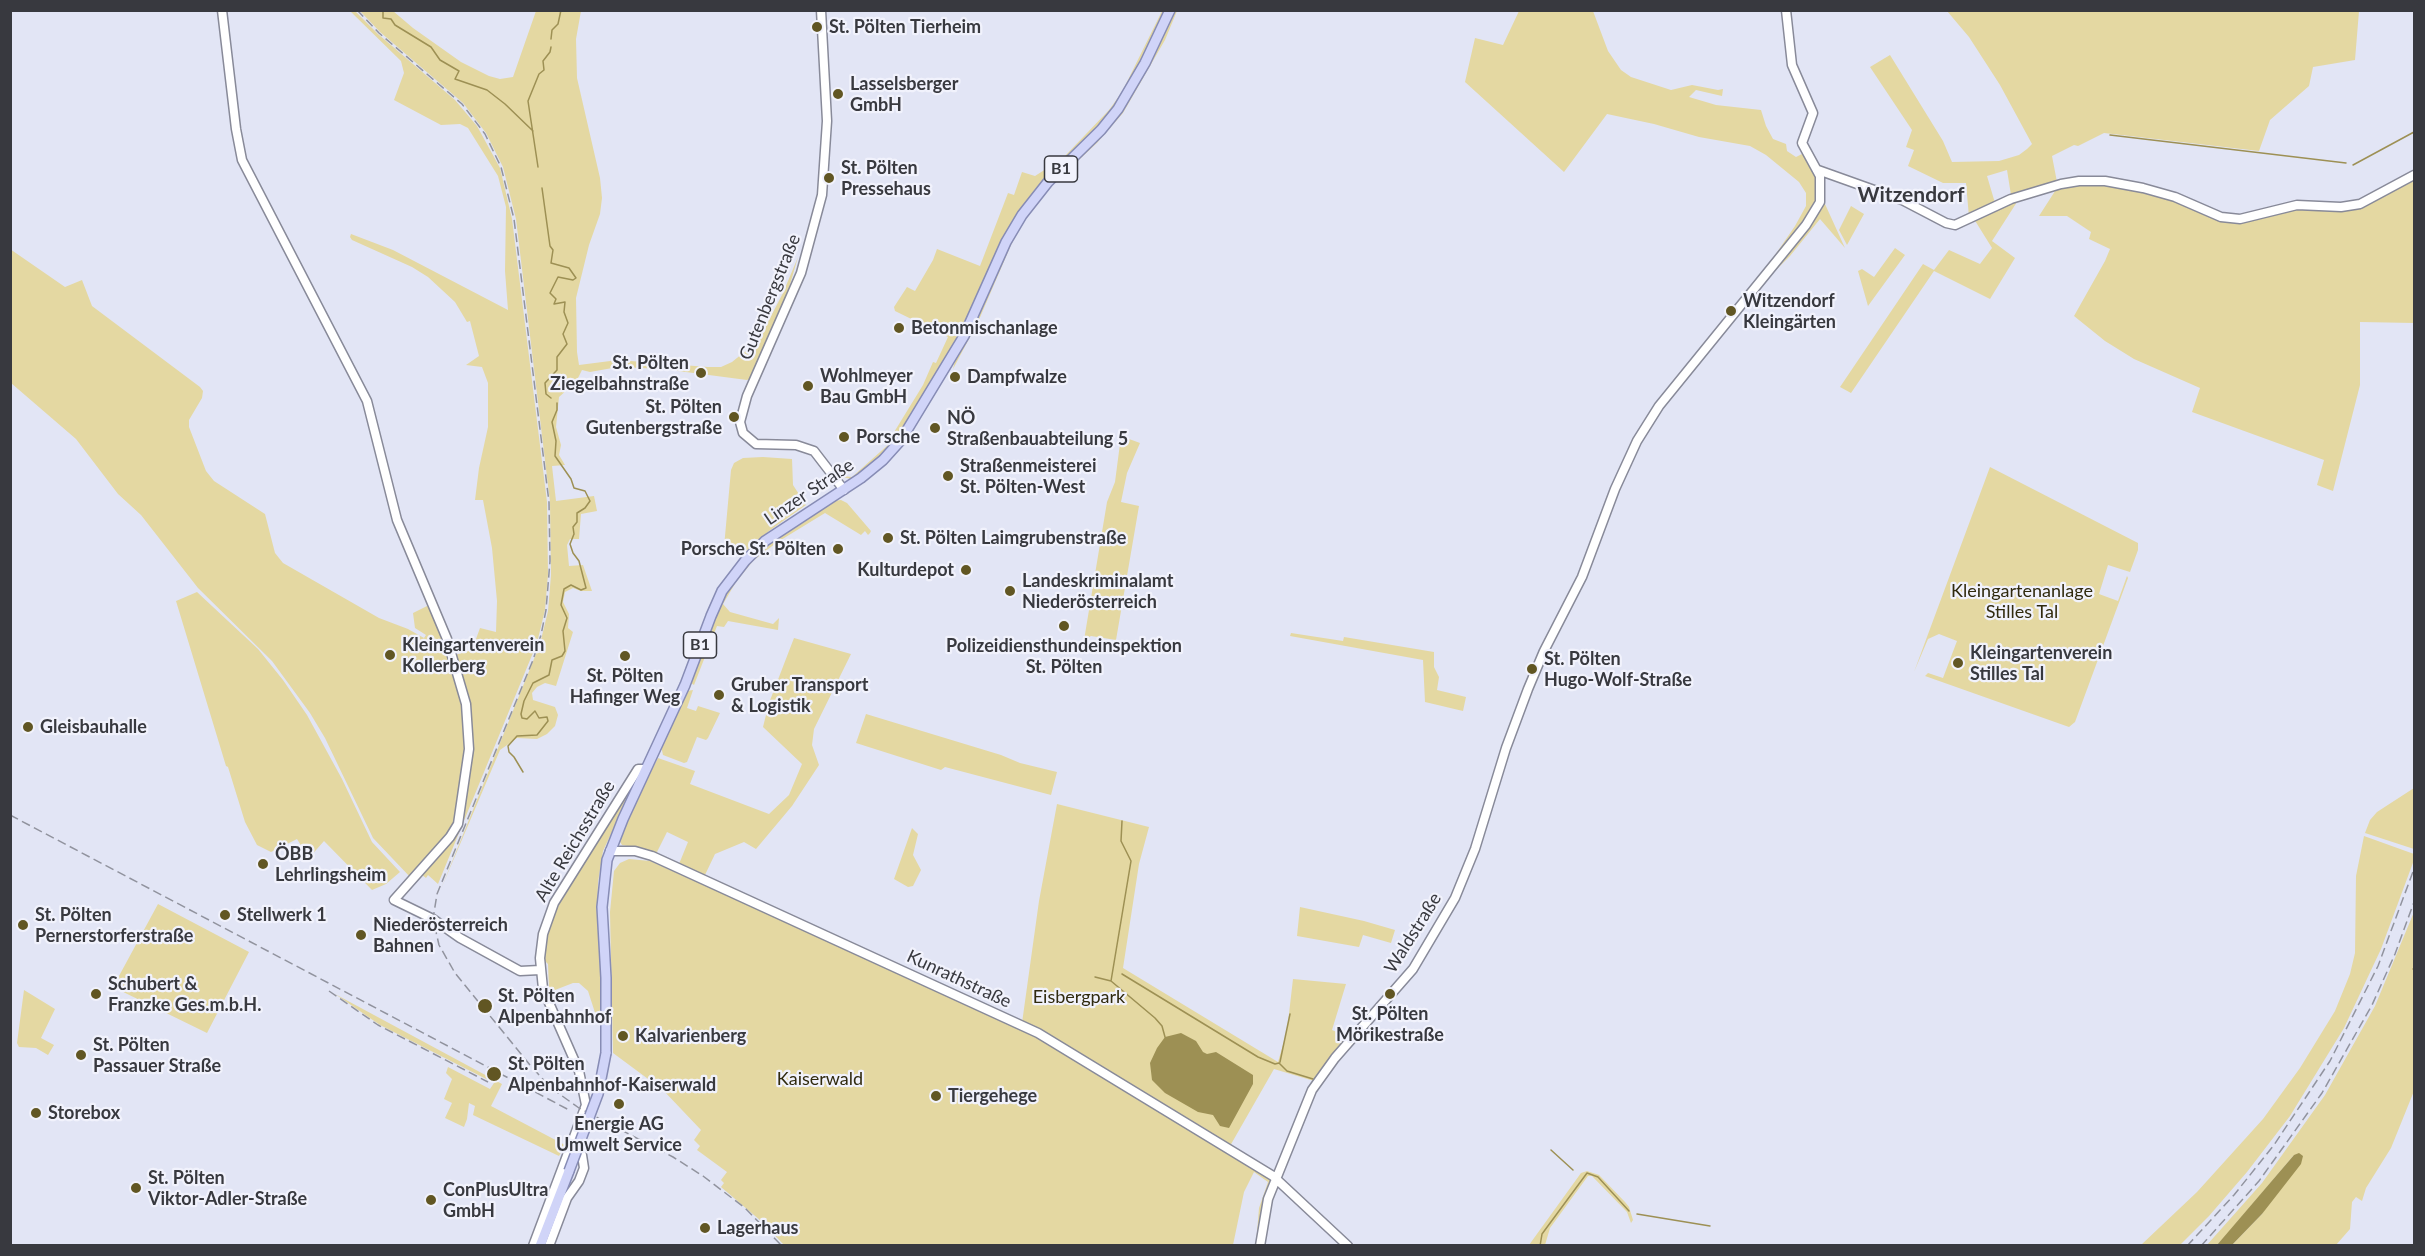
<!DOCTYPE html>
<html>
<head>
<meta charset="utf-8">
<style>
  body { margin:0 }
  #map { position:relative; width:2425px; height:1256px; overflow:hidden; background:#e2e5f5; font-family:Lato,sans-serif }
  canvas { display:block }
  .frame { position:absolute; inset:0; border:12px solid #38393f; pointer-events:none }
</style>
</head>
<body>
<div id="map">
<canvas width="2425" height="1256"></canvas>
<div class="frame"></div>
</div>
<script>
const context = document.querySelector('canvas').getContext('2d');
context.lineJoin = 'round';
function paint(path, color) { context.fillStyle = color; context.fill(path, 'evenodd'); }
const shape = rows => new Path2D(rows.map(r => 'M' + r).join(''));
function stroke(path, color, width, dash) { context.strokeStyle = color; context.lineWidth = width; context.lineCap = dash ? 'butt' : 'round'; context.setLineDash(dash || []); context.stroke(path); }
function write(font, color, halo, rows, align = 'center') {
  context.font = font + ' Lato,sans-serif'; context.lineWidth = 4.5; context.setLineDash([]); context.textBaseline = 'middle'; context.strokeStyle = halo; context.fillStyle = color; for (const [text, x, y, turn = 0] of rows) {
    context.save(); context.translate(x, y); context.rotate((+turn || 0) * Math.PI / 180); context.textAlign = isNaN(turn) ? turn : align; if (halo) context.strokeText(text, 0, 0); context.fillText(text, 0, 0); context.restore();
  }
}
paint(shape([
  [350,11,355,11,378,34,455,100,477,126,500,168,512,219,547,502,548,574,545,610,537,643,438,884,428,875,426,878,422,875,452,838,472,749,455,655,472,650,480,628,496,632,497,601,492,548,483,500,475,500,479,468,488,427,488,383,482,367,466,365,479,356,470,321,467,322,455,302,428,277,412,267,352,240,350,237,351,234,393,250,508,310,505,271,506,207,498,176,468,128,460,124,441,125,394,100,404,73,401,61],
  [360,11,393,11,413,28,461,62,489,76,500,79,513,77,536,11,581,11,576,39,577,78,600,178,602,198,600,214,589,245,576,298,577,352,579,365,618,360,708,367,721,367,732,362,758,341,783,293,798,257,782,312,752,378,747,380,663,369,618,367,590,372,582,370,576,382,559,397,556,427,561,445,559,455,565,465,552,466,556,501,594,496,597,511,581,514,579,539,570,539,567,545,569,566,583,565,592,591,581,591,573,588,565,592,563,602,569,614,568,628,573,632,556,686,545,683,537,687,532,693,533,700,555,707,558,715,555,726,547,734,537,739,517,738,500,750,441,889,540,644,548,611,551,575,550,502,516,219,503,167,486,133,463,103,380,32],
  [1162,11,1167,11,1160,28,1110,115,1046,180,964,323,959,336,898,437,874,462,851,479,839,476,833,470,834,466,842,476,852,477,889,444,888,442,923,385,933,362,936,363,948,337,895,311,894,307,907,287,915,291,933,260,937,249,980,266,1008,193,1014,195,1022,172,1035,176,1063,158,1109,110,1122,92],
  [1173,11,1177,11,1165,40,1123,113,1097,143,1051,186,1025,219,1011,245,978,322,953,369,955,360,980,313,1009,244,1036,200,1096,140],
  [1519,11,1593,11,1608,51,1621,70,1631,77,1671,90,1692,85,1718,90,1723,89,1722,96,1696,90,1689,97,1716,105,1761,110,1766,126,1773,139,1786,144,1787,151,1796,157,1804,153,1816,171,1819,194,1810,214,1762,274,1795,226,1806,206,1806,193,1799,182,1766,155,1750,146,1699,137,1654,124,1607,114,1564,172,1465,82,1475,38,1503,45],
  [1947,11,2359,11,2355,60,2313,67,2309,86,2270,120,2259,151,2104,133,2078,146,2074,145,2052,156,2057,182,2014,196,2011,195,2007,170,1987,176,1995,203,1969,217,1966,183,1943,183,1908,166,1914,150,1906,147,1912,130,1870,67,1890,55,1943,141,1952,162,1999,161,2019,155,2027,149,2032,144,2000,85,1969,37],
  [2414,179,2414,323,2360,322,2360,385,2333,491,2317,485,2324,460,2192,412,2200,388,2134,359,2105,341,2074,316,2105,261,2110,249,2089,239,2091,232,2067,216,2039,216,2057,188,2096,183,2142,190,2244,223,2283,210,2374,201],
  [2016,200,2017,202,1992,241,2015,258,1990,299,1934,271,1851,393,1840,387,1923,264,1934,270,1949,250,1980,264,1992,248,1974,219],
  [1822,203,1825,204,1845,248,1820,219,1790,256,1773,273,1766,277],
  [1851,206,1864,214,1847,245,1839,230],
  [1895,248,1905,255,1868,306,1858,271,1862,269,1874,277],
  [10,249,65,287,82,280,92,306,200,387,203,391,202,398,189,420,189,427,206,471,214,481,265,514,275,553,283,563,379,618,408,629,424,638,426,635,415,628,413,613,427,606,433,609,461,693,467,749,456,817,453,828,411,878,373,838,325,738,310,713,272,661,198,588,141,515,118,494,76,439,11,383],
  [1121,436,1140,443,1127,473,1121,502,1139,506,1116,640,1091,636,1084,640,1107,502,1115,482],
  [763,457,792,459,793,485,806,505,769,531,745,552,724,547,731,470,734,463,743,458],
  [1990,467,2138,543,2138,550,2130,572,2108,565,2099,594,2118,601,2127,576,2128,578,2075,722,2069,727,1925,676,1928,673,1943,678,1957,641,1939,634,1928,639,1914,672],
  [841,500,847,503,871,531,870,533,868,535,865,531,861,535,825,513,776,543,753,561,736,582,723,604,730,612,773,624,779,618,778,630,728,621,724,627,717,626,694,685,691,683,711,621,729,585,767,544,834,501],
  [197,592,258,649,283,680,307,715,342,779,372,842,400,872,386,884,372,890,324,841,309,858,297,839,271,852,257,845,245,822,228,767,226,766,176,601],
  [1291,633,1343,641,1344,637,1434,652,1434,667,1439,677,1437,690,1466,697,1463,711,1425,702,1423,660,1290,636],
  [794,638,851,654,814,729,812,745,819,765,792,806,756,849,744,842,715,854,704,877,679,864,688,842,667,832,656,854,645,849,622,845,619,840,629,814,658,758,695,771,690,784,769,814,789,795,802,764,763,727,769,703],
  [693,690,687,708,696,711,698,706,720,713,708,738,706,740,697,737,687,762,684,763,663,755,661,746,687,691],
  [866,714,1001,755,1020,763,1057,772,1051,795,945,767,941,770,856,743],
  [630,788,632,789,603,851,598,882,597,914,604,1026,598,1022,588,991,579,983,573,983,555,990,549,989,548,964,543,959,545,941,554,913],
  [2414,788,2414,849,2365,833,2370,820,2377,812],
  [1057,804,1149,827,1139,864,1123,968,1278,1062,1287,1031,1293,979,1346,984,1332,1030,1351,1038,1314,1081,1274,1069,1230,1146,1022,1023,1039,901],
  [912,828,918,834,913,855,921,870,913,886,908,887,894,879],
  [2364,836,2414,854,2414,860,2381,949,2344,1028,2290,1116,2247,1172,2209,1216,2180,1245,2141,1245,2197,1192,2263,1119,2300,1068,2335,1011,2350,974,2355,953,2356,876],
  [629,859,650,861,1037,1035,1263,1172,1271,1180,1262,1207,1258,1245,1256,1245,1259,1208,1268,1182,1254,1172,1244,1192,1233,1245,784,1245,761,1221,721,1187,724,1183,721,1180,727,1172,697,1150,700,1146,694,1140,701,1130,663,1090,613,1053,610,912,614,871,620,863],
  [158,904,249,952,207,1033,113,987],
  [1300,907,1364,921,1395,930,1391,943,1363,935,1359,947,1297,936],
  [2414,912,2414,1091,2391,1148,2366,1188,2362,1201,2356,1197,2352,1202,2350,1229,2336,1245,2232,1245,2262,1214,2294,1155,2223,1239,2217,1245,2206,1246,2262,1183,2325,1095,2375,1006],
  [24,990,55,1009,41,1038,54,1045,48,1055,36,1048,19,1047,17,1043],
  [335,994,502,1084,491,1106,565,1145,559,1156,473,1115,475,1106,469,1103,467,1119,464,1127,445,1118,452,1103,444,1099,452,1079,446,1073,448,1067,490,1089,494,1083,380,1025],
  [1587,1171,1599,1175,1625,1202,1629,1207,1633,1220,1631,1223,1627,1212,1592,1176,1588,1176,1550,1228,1545,1245,1529,1245,1581,1173]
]), '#e4d8a2');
paint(shape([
  [1181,1033,1196,1041,1203,1052,1207,1054,1216,1052,1253,1075,1253,1084,1229,1128,1220,1126,1213,1115,1198,1112,1165,1093,1152,1080,1150,1063,1157,1048,1165,1037],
  [2299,1153,2303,1156,2301,1164,2262,1214,2232,1245,2217,1245,2294,1155]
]), '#9d9054');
stroke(shape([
  [383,10,383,18,391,19,395,25,431,47,440,60,459,71,455,79,487,90,505,104,533,131],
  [551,39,552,30,558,24,561,10],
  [2110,135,2346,163],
  [2353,165,2414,132],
  [538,167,528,101,539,74,544,70,543,61,550,52,551,47],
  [542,188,550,246,553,250,551,263,569,268,576,278,573,280,558,277,550,293,556,299,554,304,565,302,564,312,568,323,563,334,567,344,557,357,557,370,545,383,546,394,551,398],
  [523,772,514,757,509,752,508,746,517,736,537,735,548,721,547,717,539,718,535,711,527,719,522,718,521,714,524,701,533,683,549,675,552,660,562,656,565,651,563,631,567,618,561,605,564,589,571,585,581,590,586,588,579,561,573,553,570,544,574,534,573,527,577,522,577,513,585,508,590,501,585,491,574,488,571,479,555,456,556,441,552,422,557,410,557,403],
  [1122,821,1121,841,1131,861,1111,981,1155,1018,1162,1026,1165,1037],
  [2413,969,2414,969],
  [1122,974,1258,1057,1275,1064,1279,1063,1287,1071,1313,1079],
  [1095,977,1111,981],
  [1280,1062,1290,1014],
  [1551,1150,1573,1170],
  [1637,1214,1710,1226],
  [1540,1246,1542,1234,1587,1173,1598,1177,1629,1211]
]), '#9d9054', 1.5);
const secondary = shape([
  [222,10,236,129,242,160,367,401,397,520,447,639,466,704,469,749,458,824,450,837,394,900,433,919,460,938,520,971,540,970],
  [821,10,827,121,822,195,801,273,747,396,740,422,743,433,756,444,796,445,814,451,844,490],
  [1818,170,1902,200,1946,223,1955,225,2011,199,2061,184,2079,181,2105,181,2143,188,2175,197,2221,217,2240,219,2297,205,2341,207,2360,204,2414,175],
  [610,851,635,851,652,856,1038,1033,1273,1176,1348,1246],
  [533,1246,586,1105,579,1071,543,989,540,958,543,934,554,903,638,769,646,769],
  [549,1246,567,1198,579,1181,584,1168,582,1155,573,1147],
  [1260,1246,1268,1199,1312,1090,1335,1058,1413,969,1455,898,1475,849,1506,748,1528,689,1544,651,1582,577,1615,489,1637,441,1659,406,1806,225,1820,202,1820,176,1802,143,1813,113,1792,65,1786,10]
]);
const primary = shape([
  [606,1053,606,978,602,907,607,860,623,819,685,685,711,616,722,591,745,561,765,541,861,478,883,460,901,440,964,336,1006,242,1022,215,1048,182,1101,130,1118,109,1145,63,1170,10],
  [540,1246,569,1171]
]);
stroke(secondary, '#888a99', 11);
stroke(primary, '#878cb5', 12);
stroke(secondary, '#fff', 8);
stroke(primary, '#d0d4f8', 9);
stroke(shape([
  [357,10,379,33,462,104,485,134,501,167,514,219,549,502,550,561,546,610,541,635,533,660,437,894,433,919,439,945,455,973,530,1065,551,1088,579,1108,673,1157,703,1176,745,1208,782,1246],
  [10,815,571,1111],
  [329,991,378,1025,488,1082],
  [2187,1246,2234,1195,2274,1145,2330,1061,2378,966,2414,869],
  [2201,1246,2259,1181,2322,1093,2372,1005,2395,954,2414,902]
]), '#91939e', 1.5, [9, 4.5]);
const primaryBridge = shape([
  [569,1171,598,1094,606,1053]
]);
stroke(primaryBridge, '#878cb5', 12, []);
stroke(primaryBridge, '#d0d4f8', 9);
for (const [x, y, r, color] of [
  [817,27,6,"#615623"],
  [838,94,6,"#615623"],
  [829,178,6,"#615623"],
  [1731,311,6,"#615623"],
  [899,328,6,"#615623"],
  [701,373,6,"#615623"],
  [955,377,6,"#615623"],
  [808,386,6,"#615623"],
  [734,417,6,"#615623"],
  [935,428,6,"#615623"],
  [844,437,6,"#615623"],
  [948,476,6,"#615623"],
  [888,538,6,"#615623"],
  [838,549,6,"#615623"],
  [966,570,6,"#615623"],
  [1010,591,6,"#615623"],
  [1064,626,6,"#615623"],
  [390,655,6,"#615623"],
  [625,656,6,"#615623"],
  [1958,663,6,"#615623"],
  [1532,669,6,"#615623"],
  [719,695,6,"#615623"],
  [28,727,6,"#615623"],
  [263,864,6,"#615623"],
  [225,915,6,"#615623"],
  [23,925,6,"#615623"],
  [361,935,6,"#615623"],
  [96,994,6,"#615623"],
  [1390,994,6,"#615623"],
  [485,1006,8,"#615623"],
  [623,1036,6,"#615623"],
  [81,1055,6,"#615623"],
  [494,1074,8,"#615623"],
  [936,1096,6,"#615623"],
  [619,1104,6,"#615623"],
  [36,1113,6,"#615623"],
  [136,1188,6,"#615623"],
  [431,1200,6,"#615623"],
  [705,1228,6,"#615623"]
]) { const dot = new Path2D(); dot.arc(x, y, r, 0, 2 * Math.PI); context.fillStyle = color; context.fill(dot); stroke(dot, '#f1f2fc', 2); }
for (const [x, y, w] of [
  [1061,169,33],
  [700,645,33]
]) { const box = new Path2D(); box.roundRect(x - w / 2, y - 13, w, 26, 4.5); context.fillStyle = '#f1f2fc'; context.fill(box); stroke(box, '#38393f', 1.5); }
write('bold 16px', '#38393f', null, [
  ["B1",1061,169],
  ["B1",700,645]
]);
write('bold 18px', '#38393f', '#f1f2fc', [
  ["St. Pölten Tierheim",829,27],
  ["Lasselsberger",850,84],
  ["GmbH",850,105],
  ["St. Pölten",841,168],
  ["Pressehaus",841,189],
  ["Witzendorf",1743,301],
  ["Kleingärten",1743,322],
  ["Betonmischanlage",911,328],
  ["St. Pölten",689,363,"right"],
  ["Ziegelbahnstraße",689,384,"right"],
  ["Wohlmeyer",820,376],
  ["Bau GmbH",820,397],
  ["Dampfwalze",967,377],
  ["St. Pölten",722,407,"right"],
  ["Gutenbergstraße",722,428,"right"],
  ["NÖ",947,418],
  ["Straßenbauabteilung 5",947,439],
  ["Porsche",856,437],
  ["Straßenmeisterei",960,466],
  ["St. Pölten-West",960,487],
  ["St. Pölten Laimgrubenstraße",900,538],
  ["Porsche St. Pölten",826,549,"right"],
  ["Kulturdepot",954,570,"right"],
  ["Landeskriminalamt",1022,581],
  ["Niederösterreich",1022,602],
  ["Kleingartenverein",402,645],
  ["Kollerberg",402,666],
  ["Polizeidiensthundeinspektion",1064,646,"center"],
  ["St. Pölten",1064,667,"center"],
  ["Kleingartenverein",1970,653],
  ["Stilles Tal",1970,674],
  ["St. Pölten",1544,659],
  ["Hugo-Wolf-Straße",1544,680],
  ["St. Pölten",625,676,"center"],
  ["Hafinger Weg",625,697,"center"],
  ["Gruber Transport",731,685],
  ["& Logistik",731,706],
  ["Gleisbauhalle",40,727],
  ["ÖBB",275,854],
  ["Lehrlingsheim",275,875],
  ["St. Pölten",35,915],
  ["Pernerstorferstraße",35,936],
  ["Stellwerk 1",237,915],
  ["Niederösterreich",373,925],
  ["Bahnen",373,946],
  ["Schubert &",108,984],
  ["Franzke Ges.m.b.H.",108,1005],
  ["St. Pölten",498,996],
  ["Alpenbahnhof",498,1017],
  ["St. Pölten",1390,1014,"center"],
  ["Mörikestraße",1390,1035,"center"],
  ["Kalvarienberg",635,1036],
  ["St. Pölten",93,1045],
  ["Passauer Straße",93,1066],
  ["St. Pölten",508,1064],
  ["Alpenbahnhof-Kaiserwald",508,1085],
  ["Tiergehege",948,1096],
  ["Storebox",48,1113],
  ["Energie AG",619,1124,"center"],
  ["Umwelt Service",619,1145,"center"],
  ["St. Pölten",148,1178],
  ["Viktor-Adler-Straße",148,1199],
  ["ConPlusUltra",443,1190],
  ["GmbH",443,1211],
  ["Lagerhaus",717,1228]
], 'left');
write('18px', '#38393f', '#f1f2fc', [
  ["Gutenbergstraße",770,297,-68],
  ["Linzer Straße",809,492,-34],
  ["Alte Reichsstraße",575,841,-59],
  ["Waldstraße",1413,933,-58],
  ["Kunrathstraße",959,979,25]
]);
write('18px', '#302a0e', '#f1f2fc', [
  ["Kleingartenanlage",2022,591],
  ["Stilles Tal",2022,612],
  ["Eisbergpark",1079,997],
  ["Kaiserwald",820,1079]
]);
write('bold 21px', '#38393f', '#f1f2fc', [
  ["Witzendorf",1911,195]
]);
</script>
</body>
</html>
